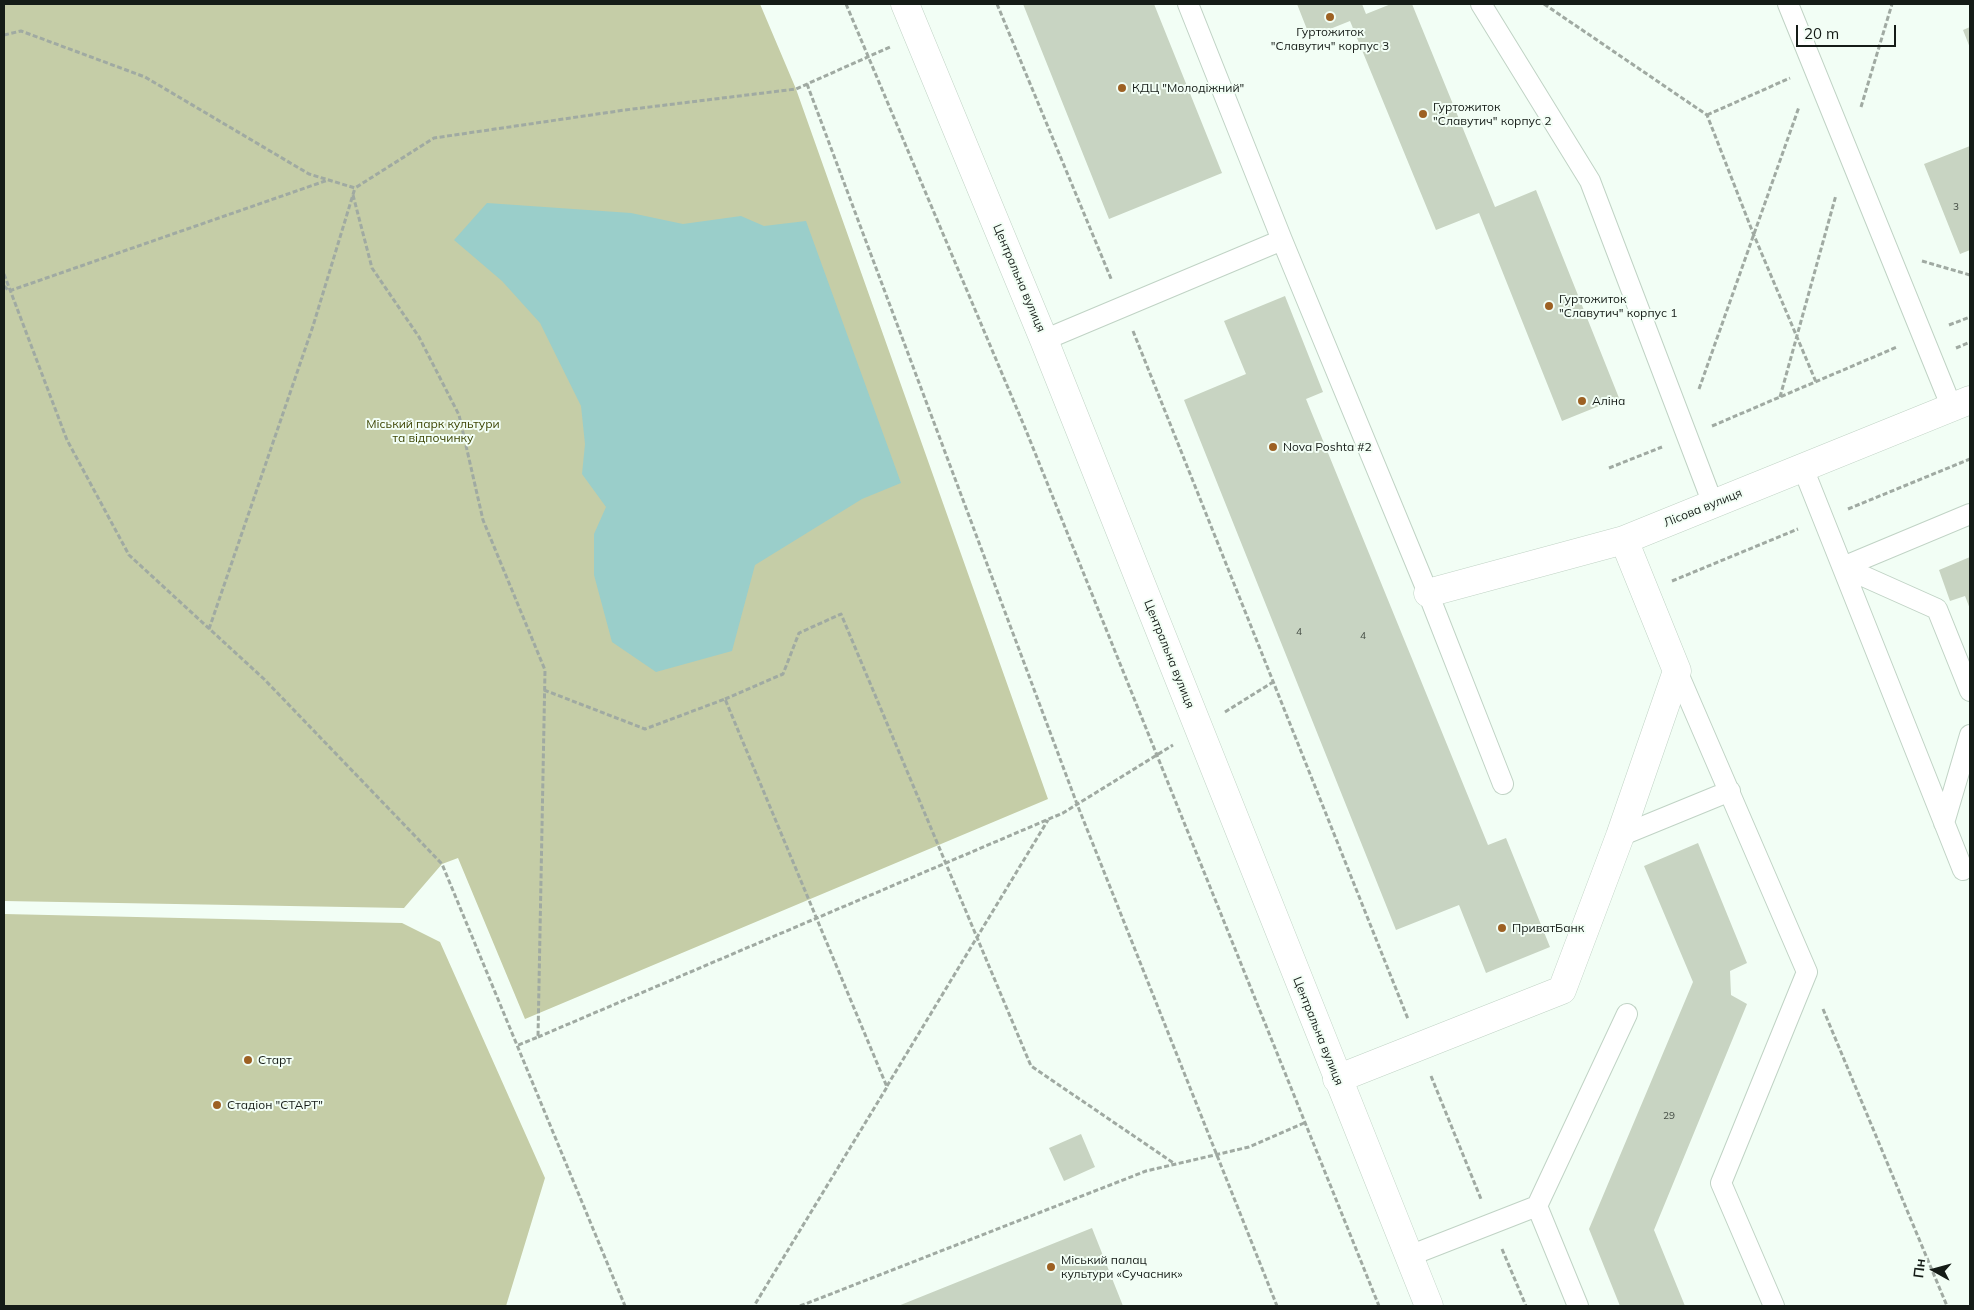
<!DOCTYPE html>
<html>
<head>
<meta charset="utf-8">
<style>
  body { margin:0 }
  #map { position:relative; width:1974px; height:1310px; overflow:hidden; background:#f2fef5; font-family:Mulish,sans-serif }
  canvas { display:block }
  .frame { position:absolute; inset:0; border:5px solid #151c17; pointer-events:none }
  .north { position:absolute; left:1909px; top:1245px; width:50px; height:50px; -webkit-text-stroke:4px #f2fef5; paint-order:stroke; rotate:277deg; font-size:14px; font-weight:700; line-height:20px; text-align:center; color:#151c17 }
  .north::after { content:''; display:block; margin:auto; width:18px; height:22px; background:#151c17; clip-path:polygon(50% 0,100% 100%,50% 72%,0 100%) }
  .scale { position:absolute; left:1796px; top:25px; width:100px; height:22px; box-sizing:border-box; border:2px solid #151c17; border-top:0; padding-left:6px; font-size:15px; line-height:18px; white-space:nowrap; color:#151c17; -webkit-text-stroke:4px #f2fef5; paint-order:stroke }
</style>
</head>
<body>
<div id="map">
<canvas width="1974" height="1310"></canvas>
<div class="frame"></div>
<div class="north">Пн</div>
<div class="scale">20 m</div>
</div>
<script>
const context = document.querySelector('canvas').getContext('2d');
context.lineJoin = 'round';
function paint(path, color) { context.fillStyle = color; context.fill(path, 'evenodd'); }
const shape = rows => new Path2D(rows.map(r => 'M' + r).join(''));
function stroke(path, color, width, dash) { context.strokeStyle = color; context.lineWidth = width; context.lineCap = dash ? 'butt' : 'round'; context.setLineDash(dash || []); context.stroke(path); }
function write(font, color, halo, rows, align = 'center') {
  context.font = font + ' Mulish,sans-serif'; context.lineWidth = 4; context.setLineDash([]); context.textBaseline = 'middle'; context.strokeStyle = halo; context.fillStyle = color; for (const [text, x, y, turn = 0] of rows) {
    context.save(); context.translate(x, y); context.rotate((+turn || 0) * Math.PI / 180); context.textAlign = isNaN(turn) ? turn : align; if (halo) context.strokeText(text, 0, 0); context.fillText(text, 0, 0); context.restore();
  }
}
paint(shape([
  [4,4,760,4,796,89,1048,799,525,1019,458,858,442,864,404,908,4,901],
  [4,914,402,923,440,942,545,1178,506,1306,4,1306]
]), '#c5cda7');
paint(shape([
  [487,203,631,213,683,224,741,216,764,226,806,221,901,483,862,499,755,565,732,651,656,672,612,642,594,575,594,534,606,507,582,474,585,444,581,406,540,323,502,281,454,240]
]), '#9aceca');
paint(shape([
  [1023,4,1154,4,1222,173,1109,219],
  [1297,4,1362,4,1366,14,1391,4,1412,4,1495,207,1536,190,1619,398,1562,421,1479,213,1436,230,1350,21,1310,37],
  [1970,27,1970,48,1963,30],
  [1970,146,1970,250,1960,254,1924,164],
  [1285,296,1323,392,1306,399,1488,845,1506,838,1550,947,1486,973,1459,905,1396,930,1184,400,1246,374,1224,321],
  [1970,557,1970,609,1965,596,1950,601,1939,570],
  [1698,843,1747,963,1730,971,1731,995,1747,1004,1654,1230,1685,1306,1620,1306,1589,1229,1693,982,1644,866],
  [1081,1134,1095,1167,1064,1181,1049,1148],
  [1092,1228,1123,1306,898,1306]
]), '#c8d4c2');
const lane = shape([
  [1188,4,1282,240,1428,593,1503,784],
  [1481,4,1590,181,1713,504],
  [1788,4,1952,408],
  [1044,340,1282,240],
  [1803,468,1963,870],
  [1970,514,1843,567,1937,609,1970,691],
  [1677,671,1807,972,1721,1183,1774,1306],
  [1944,823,1970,735],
  [1620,836,1730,791],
  [1409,1256,1537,1206],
  [1578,1306,1537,1206,1627,1014]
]);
const street = shape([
  [1428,593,1624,540,1970,400],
  [1337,1079,1562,990,1620,836,1677,671,1624,540]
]);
const secondary = shape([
  [905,4,1044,340,1429,1306]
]);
stroke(lane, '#c0d3c5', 22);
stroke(street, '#c0d3c5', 29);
stroke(secondary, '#c0d3c5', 29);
stroke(shape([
  [846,4,1025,428,1379,1306],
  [997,4,1112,281],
  [1544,4,1707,115,1753,233,1816,382],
  [4,35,21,31,145,77,309,174,355,188,434,138,625,110,796,89,890,47],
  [807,84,1077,804,1277,1306],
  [1861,107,1892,4],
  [1707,115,1790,78],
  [353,195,372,268,419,337,459,415,483,520,545,670,538,1037,516,1046],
  [1922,261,1970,275],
  [4,274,67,440,129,555,264,679,442,864,625,1306],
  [4,286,9,291,328,180],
  [1949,325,1970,317],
  [1133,331,1408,1019],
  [1956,348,1970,342],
  [1699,389,1799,107],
  [1780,397,1836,195],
  [1712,426,1897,347],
  [1609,468,1662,447],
  [1848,509,1970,459],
  [1672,581,1798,529],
  [209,629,313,326,355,188],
  [544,690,645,729,725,699,887,1087,754,1306],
  [725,699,783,674,799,633,841,614,1031,1066,1175,1164],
  [1225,712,1273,682],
  [1823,1009,1947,1306],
  [538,1037,1063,813,1173,745],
  [1431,1076,1481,1199],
  [887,1086,1048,820],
  [1502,1249,1526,1306],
  [800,1306,1146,1171,1249,1147,1304,1123]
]), '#a0aaa2', 3, [5, 2.5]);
stroke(lane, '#fff', 20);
stroke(street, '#fff', 28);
stroke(secondary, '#fff', 28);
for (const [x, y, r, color] of [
  [1330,17,5,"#9d6123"],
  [1122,88,5,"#9d6123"],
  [1423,114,5,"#9d6123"],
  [1549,306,5,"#9d6123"],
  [1582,401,5,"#9d6123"],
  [1273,447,5,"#9d6123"],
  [1502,928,5,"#9d6123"],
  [248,1060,5,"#9d6123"],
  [217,1105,5,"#9d6123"],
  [1051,1267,5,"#9d6123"]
]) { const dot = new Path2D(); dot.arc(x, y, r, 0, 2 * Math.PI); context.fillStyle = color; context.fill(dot); stroke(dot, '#f2fef5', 2); }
write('10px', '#424a42', null, [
  ["3",1956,207],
  ["4",1299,632],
  ["4",1363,636],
  ["29",1669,1116]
]);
write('12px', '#151c17', '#f2fef5', [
  ["Гуртожиток",1330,32,"center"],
  ["\"Славутич\" корпус 3",1330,46,"center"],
  ["КДЦ \"Молодіжний\"",1132,88],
  ["Гуртожиток",1433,107],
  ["\"Славутич\" корпус 2",1433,121],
  ["Гуртожиток",1559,299],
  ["\"Славутич\" корпус 1",1559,313],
  ["Аліна",1592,401],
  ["Nova Poshta #2",1283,447],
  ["ПриватБанк",1512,928],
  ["Старт",258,1060],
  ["Стадіон \"СТАРТ\"",227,1105],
  ["Міський палац",1061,1260],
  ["культури «Сучасник»",1061,1274]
], 'left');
write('12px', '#151c17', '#f2fef5', [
  ["Центральна вулиця",1019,278,67],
  ["Лісова вулиця",1703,508,-22],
  ["Центральна вулиця",1169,654,68],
  ["Центральна вулиця",1318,1031,68]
]);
write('12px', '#3c4503', '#f2fef5', [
  ["Міський парк культури",433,424],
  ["та відпочинку",433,438]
]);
</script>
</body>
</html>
